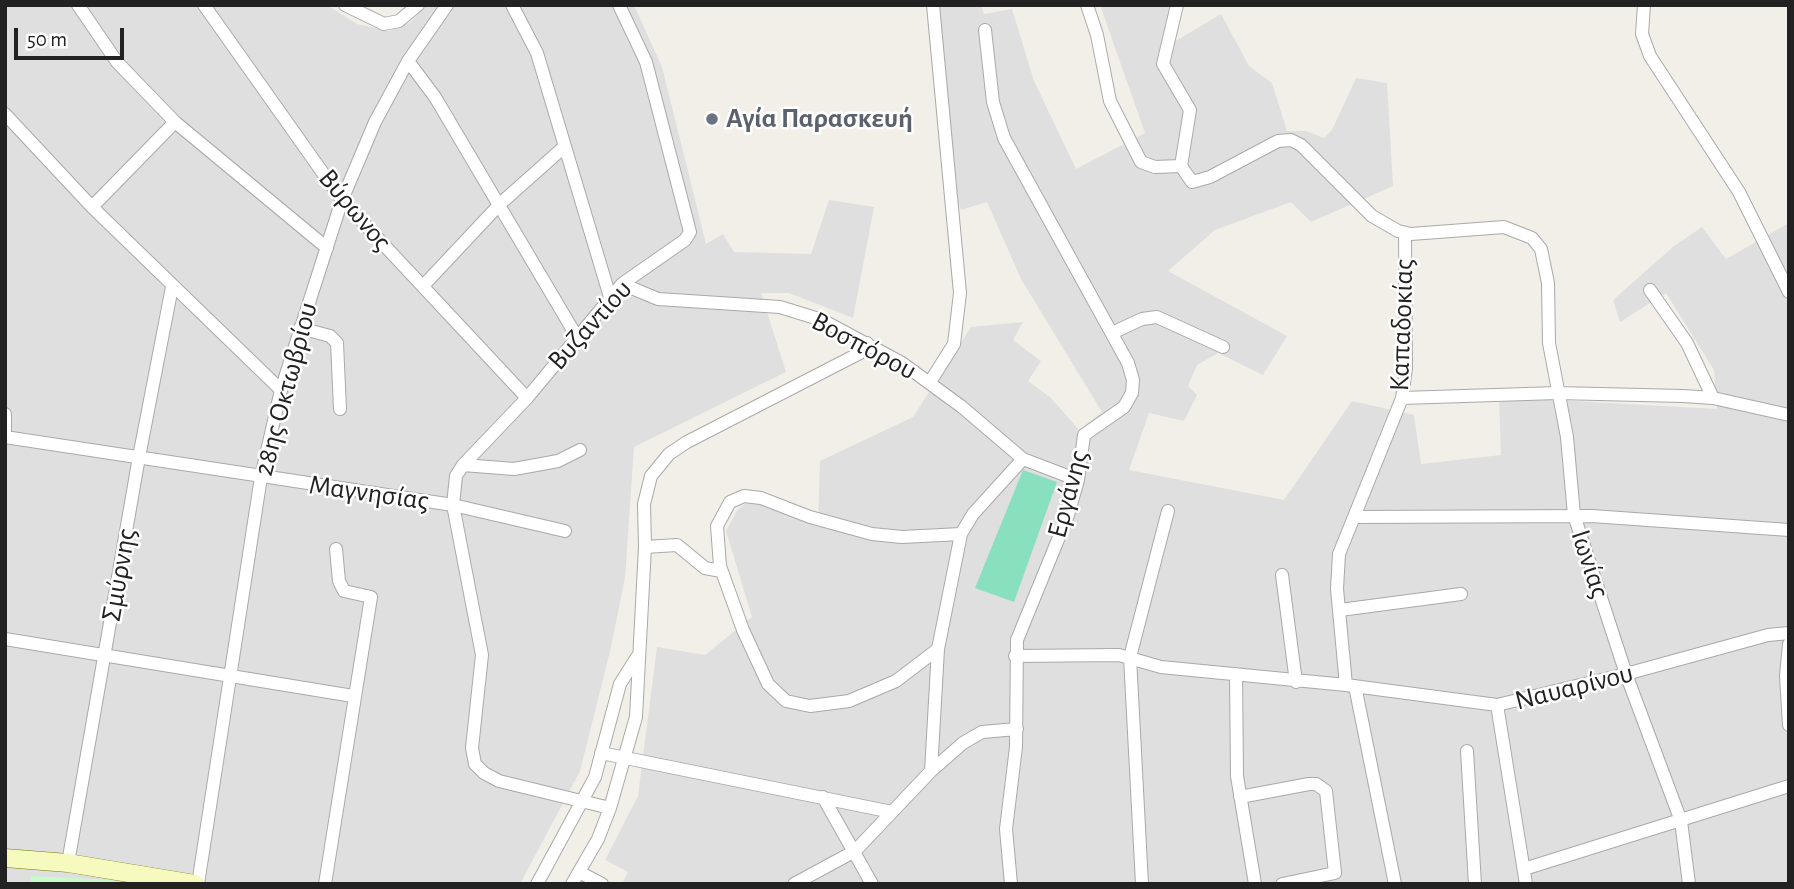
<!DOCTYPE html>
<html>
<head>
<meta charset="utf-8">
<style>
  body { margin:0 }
  #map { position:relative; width:1794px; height:889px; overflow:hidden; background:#f2efe9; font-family:"Alegreya Sans",sans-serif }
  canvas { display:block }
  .frame { position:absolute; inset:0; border:7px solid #222; pointer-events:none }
  .scale { position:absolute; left:14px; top:28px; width:110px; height:32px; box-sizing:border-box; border:4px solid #222; border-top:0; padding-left:9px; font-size:21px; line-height:24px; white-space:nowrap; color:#222; -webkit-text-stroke:5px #fff; paint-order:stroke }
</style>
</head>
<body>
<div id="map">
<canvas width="1794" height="889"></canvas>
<div class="frame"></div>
<div class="scale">50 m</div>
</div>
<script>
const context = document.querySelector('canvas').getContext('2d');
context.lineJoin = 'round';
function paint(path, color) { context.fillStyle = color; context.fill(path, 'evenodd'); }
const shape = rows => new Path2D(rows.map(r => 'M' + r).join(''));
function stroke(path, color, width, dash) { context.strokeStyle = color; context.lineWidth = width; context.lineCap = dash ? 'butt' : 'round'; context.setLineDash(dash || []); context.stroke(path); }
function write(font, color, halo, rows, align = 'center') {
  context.font = font + ' "Alegreya Sans",sans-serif'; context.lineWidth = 5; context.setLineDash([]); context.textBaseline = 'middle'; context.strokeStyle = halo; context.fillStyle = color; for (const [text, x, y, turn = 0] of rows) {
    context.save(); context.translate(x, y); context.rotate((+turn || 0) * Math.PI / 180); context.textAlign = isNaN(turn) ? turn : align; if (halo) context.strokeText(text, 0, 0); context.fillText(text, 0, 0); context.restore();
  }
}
paint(shape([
  [5,5,327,5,357,24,389,31,410,23,427,5,634,5,662,67,706,244,723,234,734,252,811,254,829,200,874,207,853,318,789,293,761,293,786,372,634,447,625,578,611,647,580,771,520,884,5,884],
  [930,5,981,5,984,14,1012,9,1034,81,1076,169,1145,133,1100,5,1177,5,1174,42,1221,14,1249,66,1272,83,1287,131,1306,131,1324,138,1332,130,1356,78,1387,83,1393,186,1311,222,1291,202,1215,230,1168,271,1287,336,1263,375,1218,353,1197,365,1188,386,1197,395,1184,421,1149,413,1129,470,1284,500,1352,401,1414,415,1421,464,1501,455,1499,397,1717,409,1714,370,1666,293,1620,322,1613,300,1674,246,1702,227,1726,259,1789,223,1789,884,622,884,628,872,605,860,638,796,657,647,705,655,752,617,726,531,738,509,751,500,818,526,820,461,913,417,971,327,1023,322,1013,340,1041,361,1028,381,1051,398,1079,430,1102,412,1021,279,987,202,961,210,950,177]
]), '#e0dfdf');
paint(shape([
  [31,876,111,880,136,884,31,884]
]), '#c8facc');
paint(shape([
  [1023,470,1057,482,1014,602,975,588]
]), '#88e0be');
const street = shape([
  [78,5,117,62,175,122,327,248],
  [204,5,342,200,527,398],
  [345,5,384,24,399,21,418,5],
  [512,5,537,53,610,297],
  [1087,5,1097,35,1110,101,1141,162,1155,167,1181,166],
  [1177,5,1163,64,1190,110,1181,166,1192,182,1210,177,1278,141,1291,140,1301,145,1372,216,1398,231,1411,234,1504,227,1532,238,1541,249,1548,283,1549,343,1567,437,1574,515,1626,674,1681,821,1689,884],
  [1644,5,1642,34,1650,56,1739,192,1789,292],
  [985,30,993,102,1004,138,1128,363,1133,380,1132,393,1124,407,1084,435,1078,480,1068,515,1017,640,1016,747,1006,829,1011,884],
  [408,61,435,97,577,337],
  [5,114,92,207,281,390],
  [92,207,175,122],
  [622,284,658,299,780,307,822,320,902,363,962,407,1023,459,1078,480],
  [423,286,500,204,564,147],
  [1650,290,1687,343,1713,398],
  [300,328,330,336,337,343,340,409],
  [1112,333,1142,319,1157,317,1223,347],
  [930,382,954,344,960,293,933,5],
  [1402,398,1557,393,1683,396,1713,398,1789,415],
  [5,414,5,435],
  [5,437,453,505,565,531],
  [463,465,514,469,558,461,580,450],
  [1356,517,1592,516,1789,530],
  [645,547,677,545,705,568,721,571],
  [1282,575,1296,682],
  [1340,610,1461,594],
  [5,639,353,696],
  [1789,644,1786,676,1789,725],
  [938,649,896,681,849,701,810,706,786,701,768,684,743,630,720,566,717,526,730,502,744,496,761,498,810,517,872,534,902,537,961,534],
  [1015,656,1119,655,1161,667,1346,685,1497,705,1626,674,1768,635,1789,633],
  [1236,674,1237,776,1255,884],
  [1346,685,1337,589,1339,554,1402,398,1406,368,1405,234],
  [1355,686,1395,884],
  [1497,705,1526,884],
  [1467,751,1475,884],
  [601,753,892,812],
  [931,771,938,649,961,534,973,514,1023,459],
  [823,797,872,884],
  [1240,797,1309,784,1316,784,1326,791,1335,873,1282,884],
  [610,808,499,781,484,773,475,764,472,748,482,655,453,505,456,476,463,465,527,398,622,284,685,240,690,232,646,62,619,5],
  [68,863,139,457,172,287],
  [1524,869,1789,786],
  [579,872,602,884],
  [198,884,261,477,281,390,342,200,375,122,408,61,447,5],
  [325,884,371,597,344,591,339,581,336,549],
  [537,884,595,777,620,684,637,657],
  [572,884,598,839,610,808,636,717,645,547,644,504,651,476,669,454,687,442,860,353,867,343],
  [794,884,855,851,931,771,963,743,982,732,1017,729],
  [1142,884,1130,657,1168,511]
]);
const secondary = shape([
  [5,858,68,863,195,884]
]);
stroke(street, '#a9a9a9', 14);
stroke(secondary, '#707d05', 19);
stroke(street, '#fff', 12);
stroke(secondary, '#f7fabf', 18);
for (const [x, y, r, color] of [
  [712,119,7,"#6b7280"]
]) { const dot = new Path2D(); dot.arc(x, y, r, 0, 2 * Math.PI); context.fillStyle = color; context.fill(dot); stroke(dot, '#fff', 2.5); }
write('bold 28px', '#5b616d', '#fff', [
  ["Αγία Παρασκευή",726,119]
], 'left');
write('28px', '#222', '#fff', [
  ["Βύρωνος",355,210,50],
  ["Βυζαντίου",590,325,-48],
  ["Καπαδοκίας",1402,325,-88],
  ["Βοσπόρου",864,346,28],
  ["28ης Οκτωβρίου",286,389,-75],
  ["Μαγνησίας",369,493,8],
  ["Εργάνης",1068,494,-75],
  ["Ιωνίας",1590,564,72],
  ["Σμύρνης",119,575,-80],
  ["Ναυαρίνου",1574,687,-14]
]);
</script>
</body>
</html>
